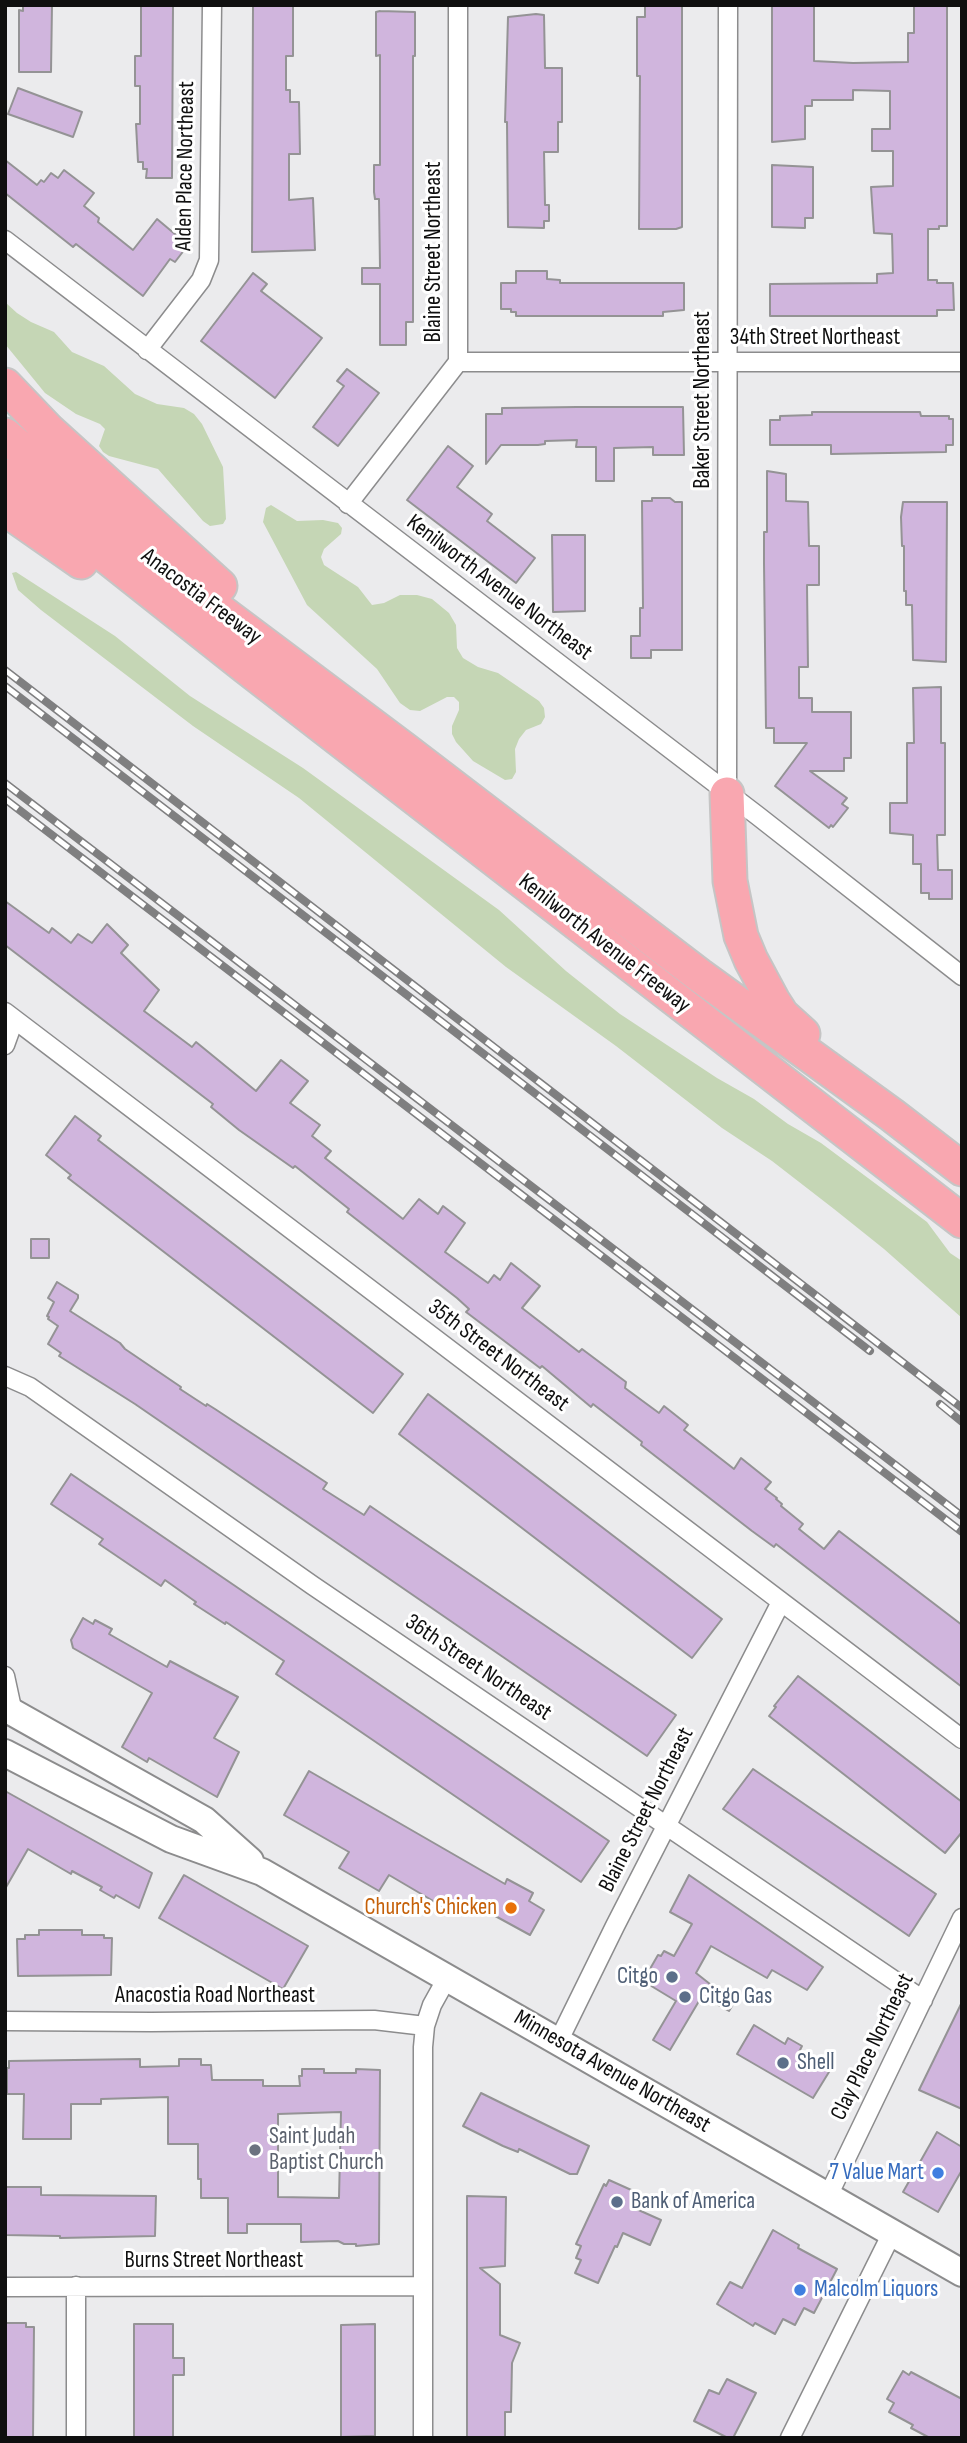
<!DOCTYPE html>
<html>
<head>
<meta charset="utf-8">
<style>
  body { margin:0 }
  #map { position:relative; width:967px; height:2443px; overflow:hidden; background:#ebebed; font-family:"Sofia Sans Condensed",sans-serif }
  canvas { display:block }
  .frame { position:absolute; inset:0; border:7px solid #0f0f0f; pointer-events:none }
</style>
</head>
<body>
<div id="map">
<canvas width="967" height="2443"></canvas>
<div class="frame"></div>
</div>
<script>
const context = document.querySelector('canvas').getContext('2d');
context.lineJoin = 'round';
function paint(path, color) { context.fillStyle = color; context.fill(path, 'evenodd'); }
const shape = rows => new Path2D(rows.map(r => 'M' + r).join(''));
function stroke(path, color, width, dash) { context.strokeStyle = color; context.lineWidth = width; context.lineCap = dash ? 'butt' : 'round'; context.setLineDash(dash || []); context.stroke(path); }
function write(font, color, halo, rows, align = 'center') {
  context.font = font + ' "Sofia Sans Condensed",sans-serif'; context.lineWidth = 6; context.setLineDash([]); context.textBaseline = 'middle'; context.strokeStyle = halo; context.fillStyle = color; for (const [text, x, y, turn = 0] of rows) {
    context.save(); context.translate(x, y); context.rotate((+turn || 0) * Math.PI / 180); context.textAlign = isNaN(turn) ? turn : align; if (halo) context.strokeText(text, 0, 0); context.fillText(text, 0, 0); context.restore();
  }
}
paint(shape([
  [5,302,17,313,31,322,54,332,72,352,104,366,135,394,157,404,184,408,194,414,202,424,223,467,226,519,223,524,210,526,203,521,158,469,109,456,103,452,99,446,105,429,100,424,76,414,45,393,5,344],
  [271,505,297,521,323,520,338,523,342,528,341,534,324,549,321,557,324,565,358,587,372,605,384,603,400,595,417,595,432,599,449,613,456,625,457,648,463,658,478,667,498,673,539,701,544,708,545,717,541,724,526,730,519,739,515,749,516,772,512,779,505,780,473,761,456,742,452,734,452,726,459,710,459,702,454,697,447,697,420,711,410,710,400,703,377,669,307,605,263,522,266,508],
  [16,572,115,636,190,696,303,768,499,910,566,971,620,1014,717,1078,754,1099,788,1124,821,1143,927,1222,950,1253,962,1261,962,1318,884,1249,834,1209,772,1161,722,1128,616,1046,506,967,299,798,193,726,41,610,18,590,12,573]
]), '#c5d6b5');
const building = shape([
  [23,5,52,5,51,72,19,72,19,10,23,11,23,5],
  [141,5,173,5,172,178,146,178,147,169,143,169,143,162,138,162,136,124,140,124,140,86,135,86,135,56,141,56,141,5],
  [253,5,293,5,293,56,286,56,286,90,290,90,290,102,299,102,300,154,289,154,289,200,313,198,315,250,252,252,253,5],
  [645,5,682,5,682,227,676,229,639,229,640,76,637,76,637,17,645,17,645,5],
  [772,5,814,5,814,61,853,63,908,62,908,33,914,33,914,5,947,5,947,226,939,226,939,229,928,229,928,280,937,280,937,283,953,283,954,310,937,310,937,316,770,316,770,284,877,283,877,274,893,273,892,234,874,233,871,187,893,186,893,151,872,151,872,129,890,129,890,91,853,90,853,100,812,100,812,106,805,106,805,139,772,142,772,5],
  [380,11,415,12,415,56,413,56,413,322,406,322,406,345,380,345,380,284,362,284,362,268,380,268,379,199,375,199,374,192,374,165,380,165,380,55,376,56,376,12,380,11],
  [536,14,544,15,545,68,562,68,562,122,558,122,558,152,544,152,545,205,549,205,549,221,544,221,544,228,508,227,507,122,505,122,508,17,536,14],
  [18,88,82,112,73,137,8,114,18,88],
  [5,160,37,185,41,180,44,182,51,173,58,178,64,170,94,193,84,206,99,218,98,222,133,250,157,219,188,245,175,262,170,259,143,296,76,244,73,247,5,193,5,160],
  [772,165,813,167,813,218,805,218,805,228,772,227,772,165],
  [516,271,547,271,547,279,560,280,560,283,684,283,684,310,663,312,663,316,516,316,516,312,511,312,511,309,501,309,501,283,516,283,516,271],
  [253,273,267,284,261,291,322,338,275,398,201,341,253,273],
  [347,369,379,393,338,446,313,427,344,386,337,381,347,369],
  [577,407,683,407,684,455,653,455,653,447,614,448,614,481,596,481,596,447,576,447,577,440,545,441,545,444,538,445,501,445,486,464,486,414,502,414,502,408,577,407],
  [812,412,920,412,921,416,949,416,949,419,953,419,953,445,946,445,946,452,831,454,831,445,770,445,770,420,780,420,780,416,812,415,812,412],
  [448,446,473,466,457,487,492,514,487,521,535,558,516,583,407,500,448,446],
  [767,471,786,474,786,501,808,502,809,546,819,546,819,585,807,585,808,667,799,667,799,698,812,698,812,712,851,712,851,758,844,758,844,771,810,771,847,798,842,804,848,808,833,827,831,825,829,828,775,786,807,743,774,743,774,728,766,728,764,563,764,532,767,532,767,471],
  [652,498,670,498,675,502,682,502,682,650,651,650,651,658,631,658,631,636,640,636,640,608,643,608,642,501,652,501,652,498],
  [903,502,947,502,946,662,913,660,912,605,906,605,906,591,904,591,904,546,902,546,901,517,903,502],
  [552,535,585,535,585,611,553,612,552,535],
  [941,687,941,743,945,743,945,835,937,835,938,870,952,870,952,899,929,899,929,893,921,893,921,864,913,864,913,835,890,833,890,803,907,803,907,743,914,743,913,688,941,687],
  [5,901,49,933,52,928,71,943,78,934,92,943,107,924,128,945,121,953,159,990,144,1011,192,1047,196,1042,256,1091,281,1060,308,1081,290,1103,320,1125,312,1136,331,1151,325,1158,403,1219,419,1199,438,1214,443,1206,465,1223,445,1252,488,1283,494,1275,500,1280,511,1263,540,1286,522,1308,579,1352,582,1349,626,1382,625,1388,659,1413,664,1406,688,1425,684,1430,734,1469,741,1458,771,1482,765,1489,777,1498,776,1499,782,1504,781,1506,803,1524,799,1529,824,1549,839,1531,962,1625,962,1687,789,1554,776,1544,774,1547,752,1531,641,1445,642,1442,593,1404,591,1407,542,1366,540,1368,466,1312,469,1309,457,1298,347,1212,349,1209,295,1166,293,1168,239,1130,211,1107,213,1104,5,945,5,901],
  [75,1116,101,1136,98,1140,403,1374,373,1413,68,1178,71,1175,46,1155,75,1116],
  [31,1239,49,1239,49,1258,31,1258,31,1239],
  [57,1282,78,1295,78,1298,70,1311,120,1343,125,1349,181,1387,180,1389,206,1406,207,1404,215,1409,327,1483,323,1489,364,1515,370,1506,676,1715,647,1756,135,1404,59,1356,61,1353,48,1344,58,1326,48,1319,49,1317,47,1316,54,1302,48,1298,57,1282],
  [428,1394,722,1619,692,1658,399,1434,428,1394],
  [71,1474,609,1841,581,1882,276,1674,284,1661,226,1622,225,1624,194,1604,196,1602,165,1580,161,1586,99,1544,103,1539,51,1504,71,1474],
  [83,1618,93,1624,95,1620,112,1629,109,1634,167,1667,170,1661,238,1697,214,1738,239,1752,217,1797,149,1758,147,1762,122,1747,152,1693,73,1648,71,1640,83,1618],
  [798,1676,962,1802,962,1832,945,1853,769,1716,776,1707,774,1706,798,1676],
  [753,1769,936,1894,909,1936,723,1809,753,1769],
  [309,1771,505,1884,507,1879,533,1893,529,1901,544,1910,530,1935,466,1900,457,1915,389,1875,379,1891,339,1868,349,1852,284,1815,309,1771],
  [5,1791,152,1873,139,1908,116,1895,114,1898,100,1890,102,1887,72,1871,71,1874,28,1849,5,1889,5,1791],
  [184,1875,308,1946,283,1989,159,1918,184,1875],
  [689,1875,823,1967,807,1990,772,1970,767,1978,711,1946,696,1973,734,2003,729,2011,702,1996,670,2050,653,2040,676,2001,643,1981,658,1955,661,1956,664,1951,674,1956,692,1924,670,1912,689,1875],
  [39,1930,82,1930,82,1935,104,1935,104,1938,112,1938,111,1975,18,1976,17,1939,25,1939,25,1935,39,1935,39,1930],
  [962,2002,962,2109,919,2090,962,2002],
  [754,2025,785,2044,788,2038,802,2046,798,2054,829,2072,813,2098,737,2054,754,2025],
  [140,2059,140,2067,179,2066,179,2059,201,2059,201,2065,211,2065,212,2080,263,2080,263,2086,300,2086,299,2076,302,2076,302,2069,324,2069,324,2073,356,2073,356,2069,380,2070,379,2244,356,2246,356,2244,344,2244,338,2241,301,2242,301,2224,247,2224,247,2233,228,2233,228,2198,201,2198,201,2179,198,2179,198,2144,168,2144,168,2097,101,2099,101,2104,71,2104,71,2139,23,2139,24,2094,7,2094,7,2068,9,2068,9,2061,140,2059],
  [341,2112,339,2198,278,2197,278,2114,341,2112],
  [481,2093,589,2146,577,2174,570,2174,519,2149,518,2152,503,2146,463,2126,481,2093],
  [937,2132,962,2147,962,2170,938,2212,903,2192,937,2132],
  [609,2180,638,2193,635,2199,638,2200,634,2208,661,2220,650,2245,623,2233,617,2247,615,2246,598,2283,575,2273,581,2260,576,2258,581,2246,576,2244,604,2184,606,2186,609,2180],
  [5,2187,41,2187,41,2195,156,2196,155,2236,60,2238,60,2236,5,2235,5,2187],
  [467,2196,506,2197,505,2266,480,2268,500,2284,500,2335,520,2343,512,2363,511,2412,505,2412,505,2438,467,2438,467,2196],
  [773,2230,799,2245,798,2248,837,2269,814,2313,804,2308,795,2325,783,2319,775,2334,755,2323,753,2326,717,2304,730,2282,742,2288,773,2230],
  [5,2323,26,2323,26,2327,34,2327,33,2438,5,2438,5,2323],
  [134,2324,173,2324,173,2358,184,2358,184,2375,173,2375,173,2438,134,2438,134,2324],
  [375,2324,375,2436,341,2437,341,2325,375,2324],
  [903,2371,909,2375,911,2372,962,2399,962,2438,930,2438,911,2428,913,2425,889,2412,894,2403,887,2399,903,2371],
  [727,2379,756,2393,733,2438,728,2438,694,2421,709,2390,719,2394,727,2379]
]);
paint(building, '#d0b5dd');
stroke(building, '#949395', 2);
const minor = shape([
  [5,240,758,816,962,976],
  [147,350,201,280,209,260,212,5],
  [458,362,962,362],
  [348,504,458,362,458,5],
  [727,794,728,5],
  [5,1012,962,1739],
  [5,1045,14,1020],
  [5,1376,30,1387,312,1585,923,2000],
  [5,1676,13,1713],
  [5,2021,151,2022,374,2020,425,2026],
  [558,2042,615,1926,781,1602],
  [828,2196,962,1918],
  [76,2286,76,2438],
  [5,2287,423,2286],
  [423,2438,423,2047,425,2026,432,2005,447,1978],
  [790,2438,892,2233]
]);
const secondary = shape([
  [5,1708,204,1820,250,1861],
  [5,1753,171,1839,262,1872,962,2273]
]);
const motorway = shape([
  [5,385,48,430,220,586],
  [5,435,120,536,405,750,699,975,892,1115,962,1169],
  [5,476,246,667,962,1221],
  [5,509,81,562],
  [727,794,730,881,741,936,751,960,773,1001,782,1015,803,1034]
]);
stroke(minor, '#8c8c8d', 21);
stroke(secondary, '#8c8c8d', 30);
stroke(motorway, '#c5c5c5', 37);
stroke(minor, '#fff', 18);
stroke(secondary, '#fff', 26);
stroke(motorway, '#f9a7b0', 33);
const rail = shape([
  [5,670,962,1408],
  [5,686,870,1351],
  [5,783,962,1516],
  [5,799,962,1532],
  [940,1404,962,1422]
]);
stroke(rail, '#7f7f80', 8);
stroke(rail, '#fff', 5, [16]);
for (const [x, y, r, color] of [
  [511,1908,7,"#e8710a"],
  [672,1977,7,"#5c6f8a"],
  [685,1997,7,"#5c6f8a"],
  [783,2063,7,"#5c6f8a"],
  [255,2150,7,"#6b7280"],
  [938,2173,7,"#3f7fe0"],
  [617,2202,7,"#5c6f8a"],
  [800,2290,7,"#3f7fe0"]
]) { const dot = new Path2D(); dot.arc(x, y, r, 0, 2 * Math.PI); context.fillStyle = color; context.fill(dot); stroke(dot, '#fff', 2.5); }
write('23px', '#0f0f0f', '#fff', [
  ["Alden Place Northeast",186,166,-89],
  ["Blaine Street Northeast",434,252,-90],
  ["34th Street Northeast",815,338],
  ["Baker Street Northeast",703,400,-90],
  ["Kenilworth Avenue Northeast",499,588,37],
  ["Anacostia Freeway",201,597,37],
  ["Kenilworth Avenue Freeway",604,944,38],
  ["35th Street Northeast",498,1356,37],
  ["36th Street Northeast",478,1668,34],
  ["Blaine Street Northeast",647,1810,-63],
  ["Anacostia Road Northeast",215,1996],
  ["Clay Place Northeast",873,2047,-64],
  ["Minnesota Avenue Northeast",612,2072,30],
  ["Burns Street Northeast",214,2261]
]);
write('23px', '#c56008', '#fff', [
  ["Church's Chicken",497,1908]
], 'right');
write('23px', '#4e5e75', '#fff', [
  ["Citgo",658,1977,"right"],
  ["Citgo Gas",699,1997],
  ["Shell",797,2063],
  ["Bank of America",631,2202]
], 'left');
write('23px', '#5b616d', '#fff', [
  ["Saint Judah",269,2137],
  ["Baptist Church",269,2163]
], 'left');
write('23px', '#366cbe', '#fff', [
  ["7 Value Mart",924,2173],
  ["Malcolm Liquors",814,2290,"left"]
], 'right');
</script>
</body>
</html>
